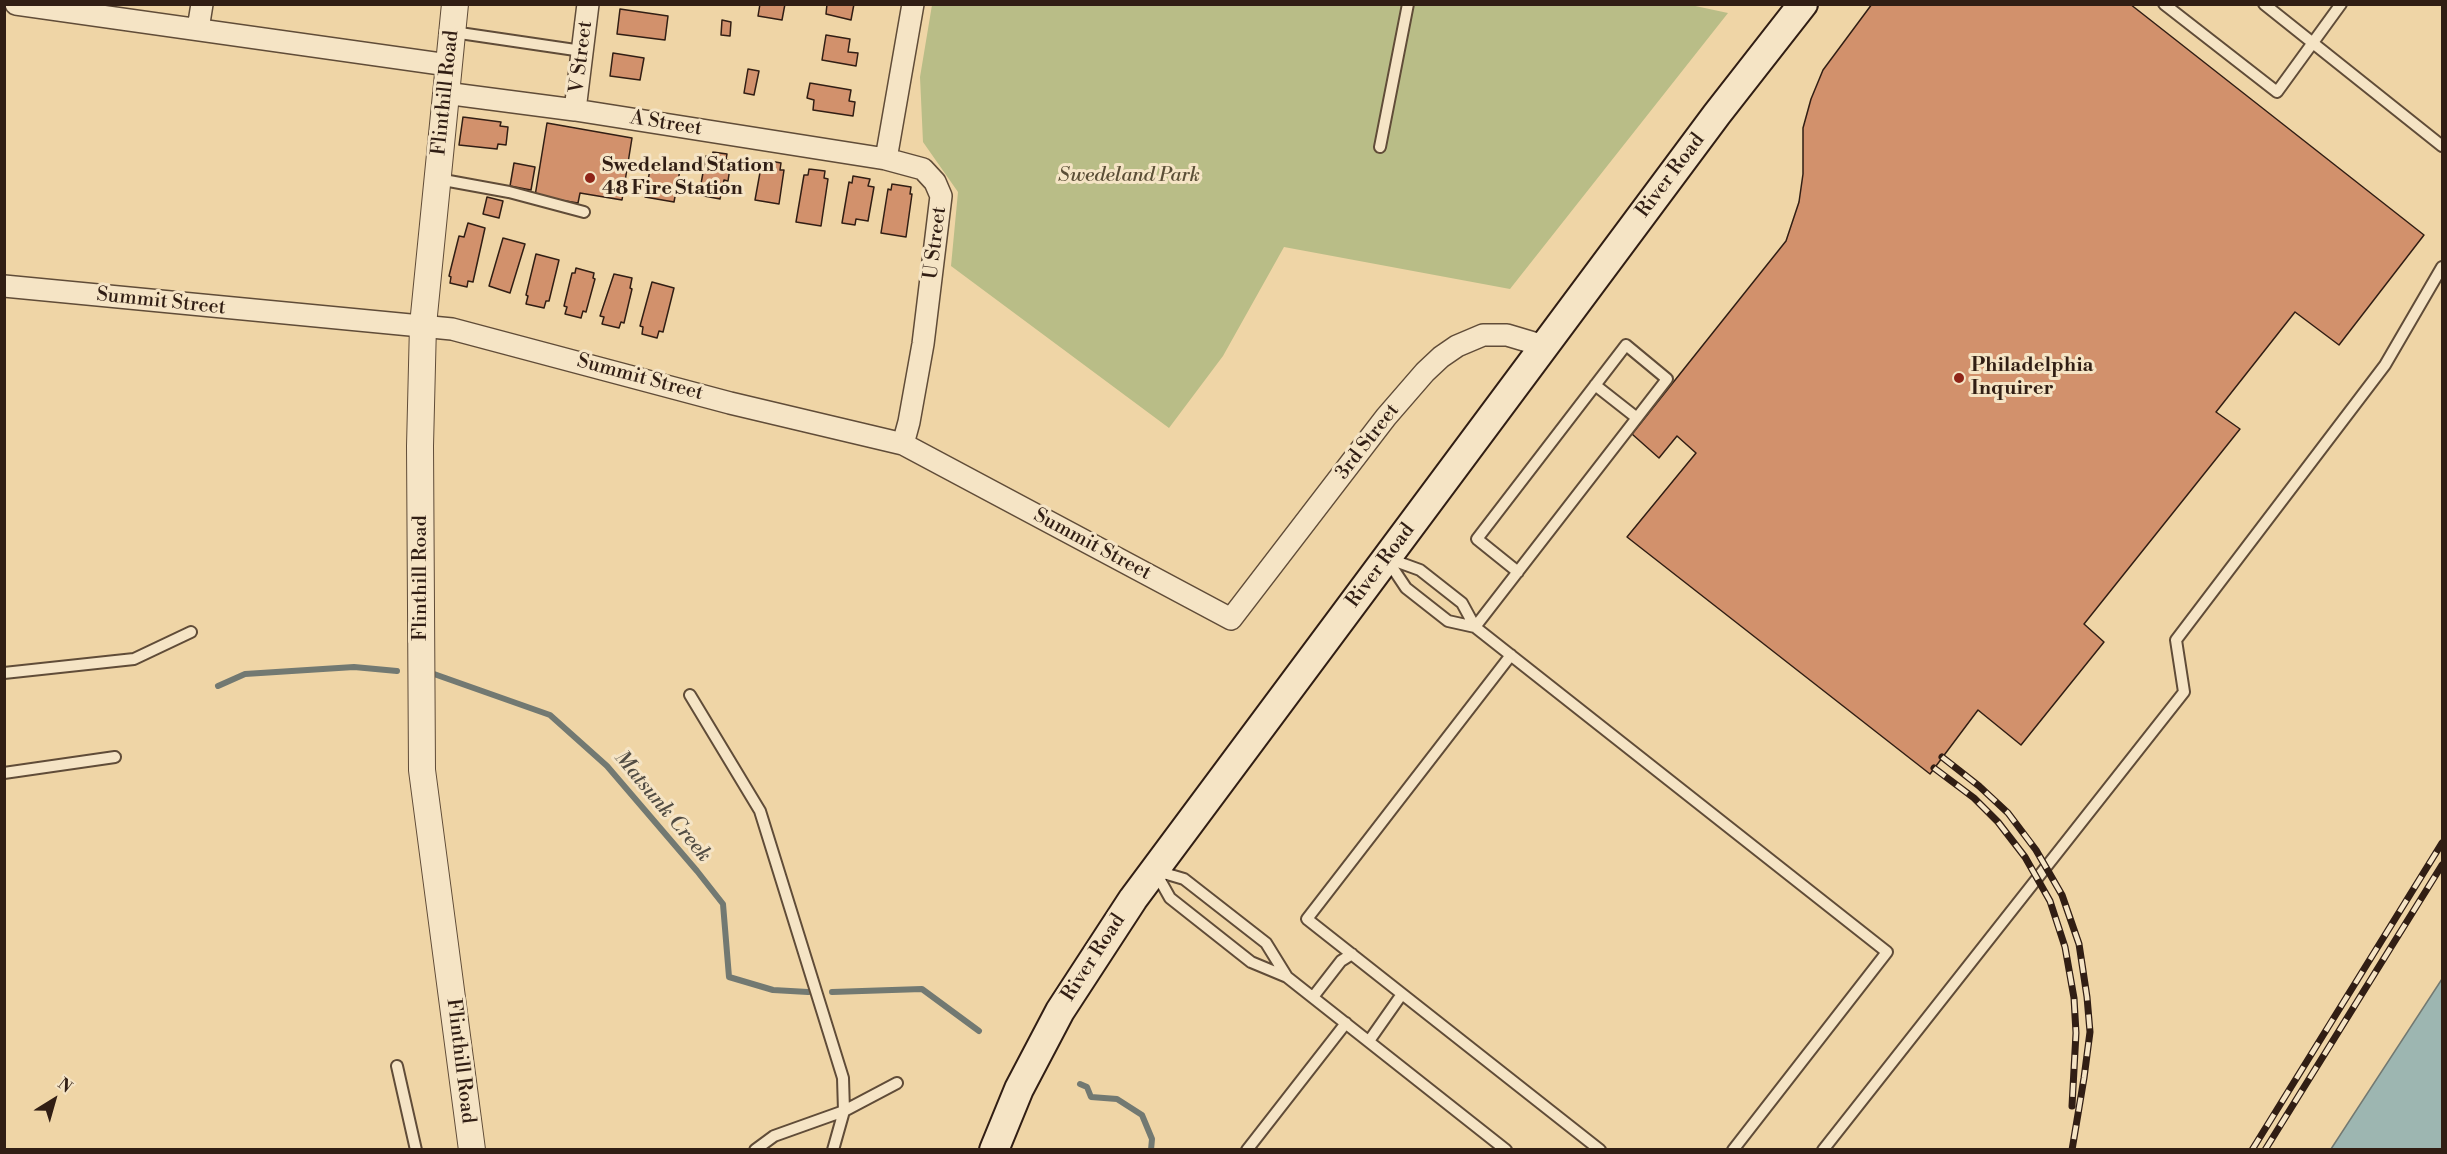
<!DOCTYPE html>
<html>
<head>
<meta charset="utf-8">
<style>
  body { margin:0 }
  #map { position:relative; width:2447px; height:1154px; overflow:hidden; background:#efd5a6; font-family:"Libre Bodoni",serif }
  canvas { display:block }
  .frame { position:absolute; inset:0; border:6px solid #311e14; pointer-events:none }
  .north { position:absolute; left:24px; top:1070px; width:60px; height:60px; -webkit-text-stroke:4px #f5e4c5; paint-order:stroke; rotate:37deg; font-size:16px; font-weight:700; line-height:24px; text-align:center; color:#311e14 }
  .north::after { content:''; display:block; margin:auto; width:21px; height:27px; background:#311e14; clip-path:polygon(50% 0,100% 100%,50% 72%,0 100%) }
</style>
</head>
<body>
<div id="map">
<canvas width="2447" height="1154"></canvas>
<div class="frame"></div>
<div class="north">N</div>
</div>
<script>
const context = document.querySelector('canvas').getContext('2d');
context.lineJoin = 'round';
function paint(path, color) { context.fillStyle = color; context.fill(path, 'evenodd'); }
const shape = rows => new Path2D(rows.map(r => 'M' + r).join(''));
function stroke(path, color, width, dash) { context.strokeStyle = color; context.lineWidth = width; context.lineCap = dash ? 'butt' : 'round'; context.setLineDash(dash || []); context.stroke(path); }
function write(font, color, halo, rows, align = 'center') {
  context.font = font + ' "Libre Bodoni",serif'; context.lineWidth = 6; context.setLineDash([]); context.textBaseline = 'middle'; context.strokeStyle = halo; context.fillStyle = color; for (const [text, x, y, turn = 0] of rows) {
    context.save(); context.translate(x, y); context.rotate((+turn || 0) * Math.PI / 180); context.textAlign = isNaN(turn) ? turn : align; if (halo) context.strokeText(text, 0, 0); context.fillText(text, 0, 0); context.restore();
  }
}
paint(shape([
  [1686,4,1728,13,1510,289,1284,247,1223,356,1169,428,951,266,958,192,923,142,920,77,932,5]
]), '#b9bd87');
const water = shape([
  [2442,979,2442,1149,2331,1149,2442,979]
]);
paint(water, '#9db6b1');
stroke(water, '#727972', 1.5);
stroke(shape([
  [434,674,550,715,607,766,697,871,723,904,729,977,773,990,808,992],
  [218,686,245,674,354,667,397,671],
  [832,992,922,989,979,1031],
  [1080,1084,1087,1087,1091,1097,1117,1099,1142,1115,1152,1139,1151,1150]
]), '#727972', 6);
const building = shape([
  [760,4,785,4,782,20,758,16,760,4],
  [827,4,854,4,851,20,826,14,827,4],
  [1872,4,2130,4,2424,235,2339,345,2295,312,2216,412,2240,429,2084,624,2104,642,2021,745,1978,710,1930,774,1627,537,1696,453,1677,436,1659,458,1632,434,1786,241,1799,202,1803,174,1803,128,1811,99,1823,70,1872,4],
  [620,9,668,16,665,40,617,34,620,9],
  [722,20,731,22,730,36,721,35,722,20],
  [826,35,850,39,848,52,858,53,856,66,822,60,826,35],
  [613,53,644,58,640,80,610,76,613,53],
  [748,69,759,71,754,95,744,93,748,69],
  [810,83,851,90,849,101,855,102,853,116,813,110,814,100,807,98,810,83],
  [463,117,501,122,500,126,508,127,506,145,498,144,497,149,459,145,463,117],
  [547,123,632,138,622,200,580,193,578,203,535,196,547,123],
  [713,152,727,154,726,160,731,161,728,181,724,180,720,199,699,195,706,156,712,157,713,152],
  [765,160,781,163,780,170,784,170,779,204,755,200,761,167,764,167,765,160],
  [514,163,535,167,531,190,510,186,514,163],
  [658,163,673,166,673,168,680,170,674,202,645,197,651,164,657,165,658,163],
  [809,169,825,171,824,178,828,179,821,226,796,222,804,175,808,175,809,169],
  [853,176,870,179,868,186,874,187,868,221,856,219,855,225,842,223,849,182,852,183,853,176],
  [892,184,911,187,910,194,912,194,906,237,881,233,888,189,891,190,892,184],
  [487,197,503,201,499,218,483,214,487,197],
  [468,223,485,228,473,282,468,281,467,287,450,283,451,277,449,276,459,236,464,237,468,223],
  [503,238,525,244,510,293,489,286,503,238],
  [536,254,559,260,549,301,546,301,544,308,526,304,528,296,526,295,536,254],
  [576,268,594,273,593,278,595,279,586,312,583,311,581,318,565,314,567,307,564,306,572,273,575,273,576,268],
  [614,274,632,278,630,288,632,289,624,323,621,322,619,328,602,324,604,317,600,316,614,274],
  [652,282,674,288,663,332,659,331,657,338,642,334,643,327,640,326,652,282]
]);
paint(building, '#d2916c');
stroke(building, '#311e14', 1.5);
const service = shape([
  [2164,4,2277,92,2341,4],
  [2264,4,2442,146],
  [453,32,582,51],
  [1380,147,1408,4],
  [438,179,509,192,584,212],
  [1595,385,1637,418],
  [1387,558,1420,570,1462,603,1475,627,1887,952,1733,1150],
  [1388,561,1406,588,1448,621,1475,627],
  [1475,627,1667,379,1626,345,1477,539,1518,572],
  [1511,655,1307,919,1600,1150],
  [4,673,134,659,191,632],
  [690,695,760,811,843,1078,844,1111,774,1136,755,1150],
  [4,773,115,757],
  [1157,871,1184,879,1266,943,1287,977],
  [1156,873,1170,898,1251,962,1287,977,1506,1150],
  [1313,997,1341,961,1352,954],
  [1369,1041,1402,994],
  [397,1066,416,1150],
  [833,1150,844,1111,897,1083],
  [1247,1150,1346,1023],
  [1823,1150,2184,692,2176,640,2385,365,2442,267]
]);
const minor = shape([
  [16,4,448,65],
  [198,29,202,4],
  [445,93,575,110,886,159],
  [575,110,588,4],
  [4,286,452,329,730,403,903,444,1231,619,1386,417,1425,372,1441,357,1457,346,1483,335,1507,335,1544,346],
  [903,444,909,422,923,344,941,196,935,182,923,169,886,159,913,4]
]);
const tertiary = shape([
  [455,4,423,325,420,446,422,770,472,1150]
]);
const secondary = shape([
  [994,1150,1019,1089,1060,1011,1133,899,1717,114,1803,4]
]);
stroke(service, '#604c38', 14);
stroke(minor, '#604c38', 24);
stroke(tertiary, '#604c38', 28);
stroke(secondary, '#311e14', 32);
stroke(service, '#f5e4c5', 10);
stroke(minor, '#f5e4c5', 21);
stroke(tertiary, '#f5e4c5', 26);
stroke(secondary, '#f5e4c5', 28);
const rail = shape([
  [1942,757,1979,786,2008,813,2036,850,2062,895,2079,944,2087,997,2090,1032,2084,1078,2072,1150],
  [1934,768,1974,798,1998,822,2025,857,2050,901,2065,947,2074,998,2076,1033,2072,1106],
  [2252,1150,2442,843],
  [2265,1150,2442,865]
]);
stroke(rail, '#311e14', 7);
stroke(rail, '#f5e4c5', 4.5, [14]);
for (const [x, y, r, color] of [
  [590,178,6,"#8f2418"],
  [1959,378,6,"#8f2418"]
]) { const dot = new Path2D(); dot.arc(x, y, r, 0, 2 * Math.PI); context.fillStyle = color; context.fill(dot); stroke(dot, '#f5e4c5', 2); }
write('20px', '#311e14', '#f5e4c5', [
  ["V Street",582,57,-83],
  ["Flinthill Road",446,93,-84],
  ["A Street",666,124,9],
  ["River Road",1671,176,-53],
  ["U Street",936,243,-83],
  ["Summit Street",161,302,6],
  ["Summit Street",640,378,15],
  ["3rd Street",1368,442,-52],
  ["Summit Street",1092,545,28],
  ["River Road",1381,566,-53],
  ["Flinthill Road",421,578,-90],
  ["River Road",1094,958,-57],
  ["Flinthill Road",460,1061,83]
]);
write('bold 20px', '#311e14', '#f5e4c5', [
  ["Swedeland Station",602,166],
  ["48 Fire Station",602,189],
  ["Philadelphia",1971,366],
  ["Inquirer",1971,389]
], 'left');
write('italic 20px', '#5a4e36', '#f5e4c5', [
  ["Swedeland Park",1129,176]
]);
write('italic 21px', '#514c43', '#f5e4c5', [
  ["Matsunk Creek",662,807,50]
]);
</script>
</body>
</html>
